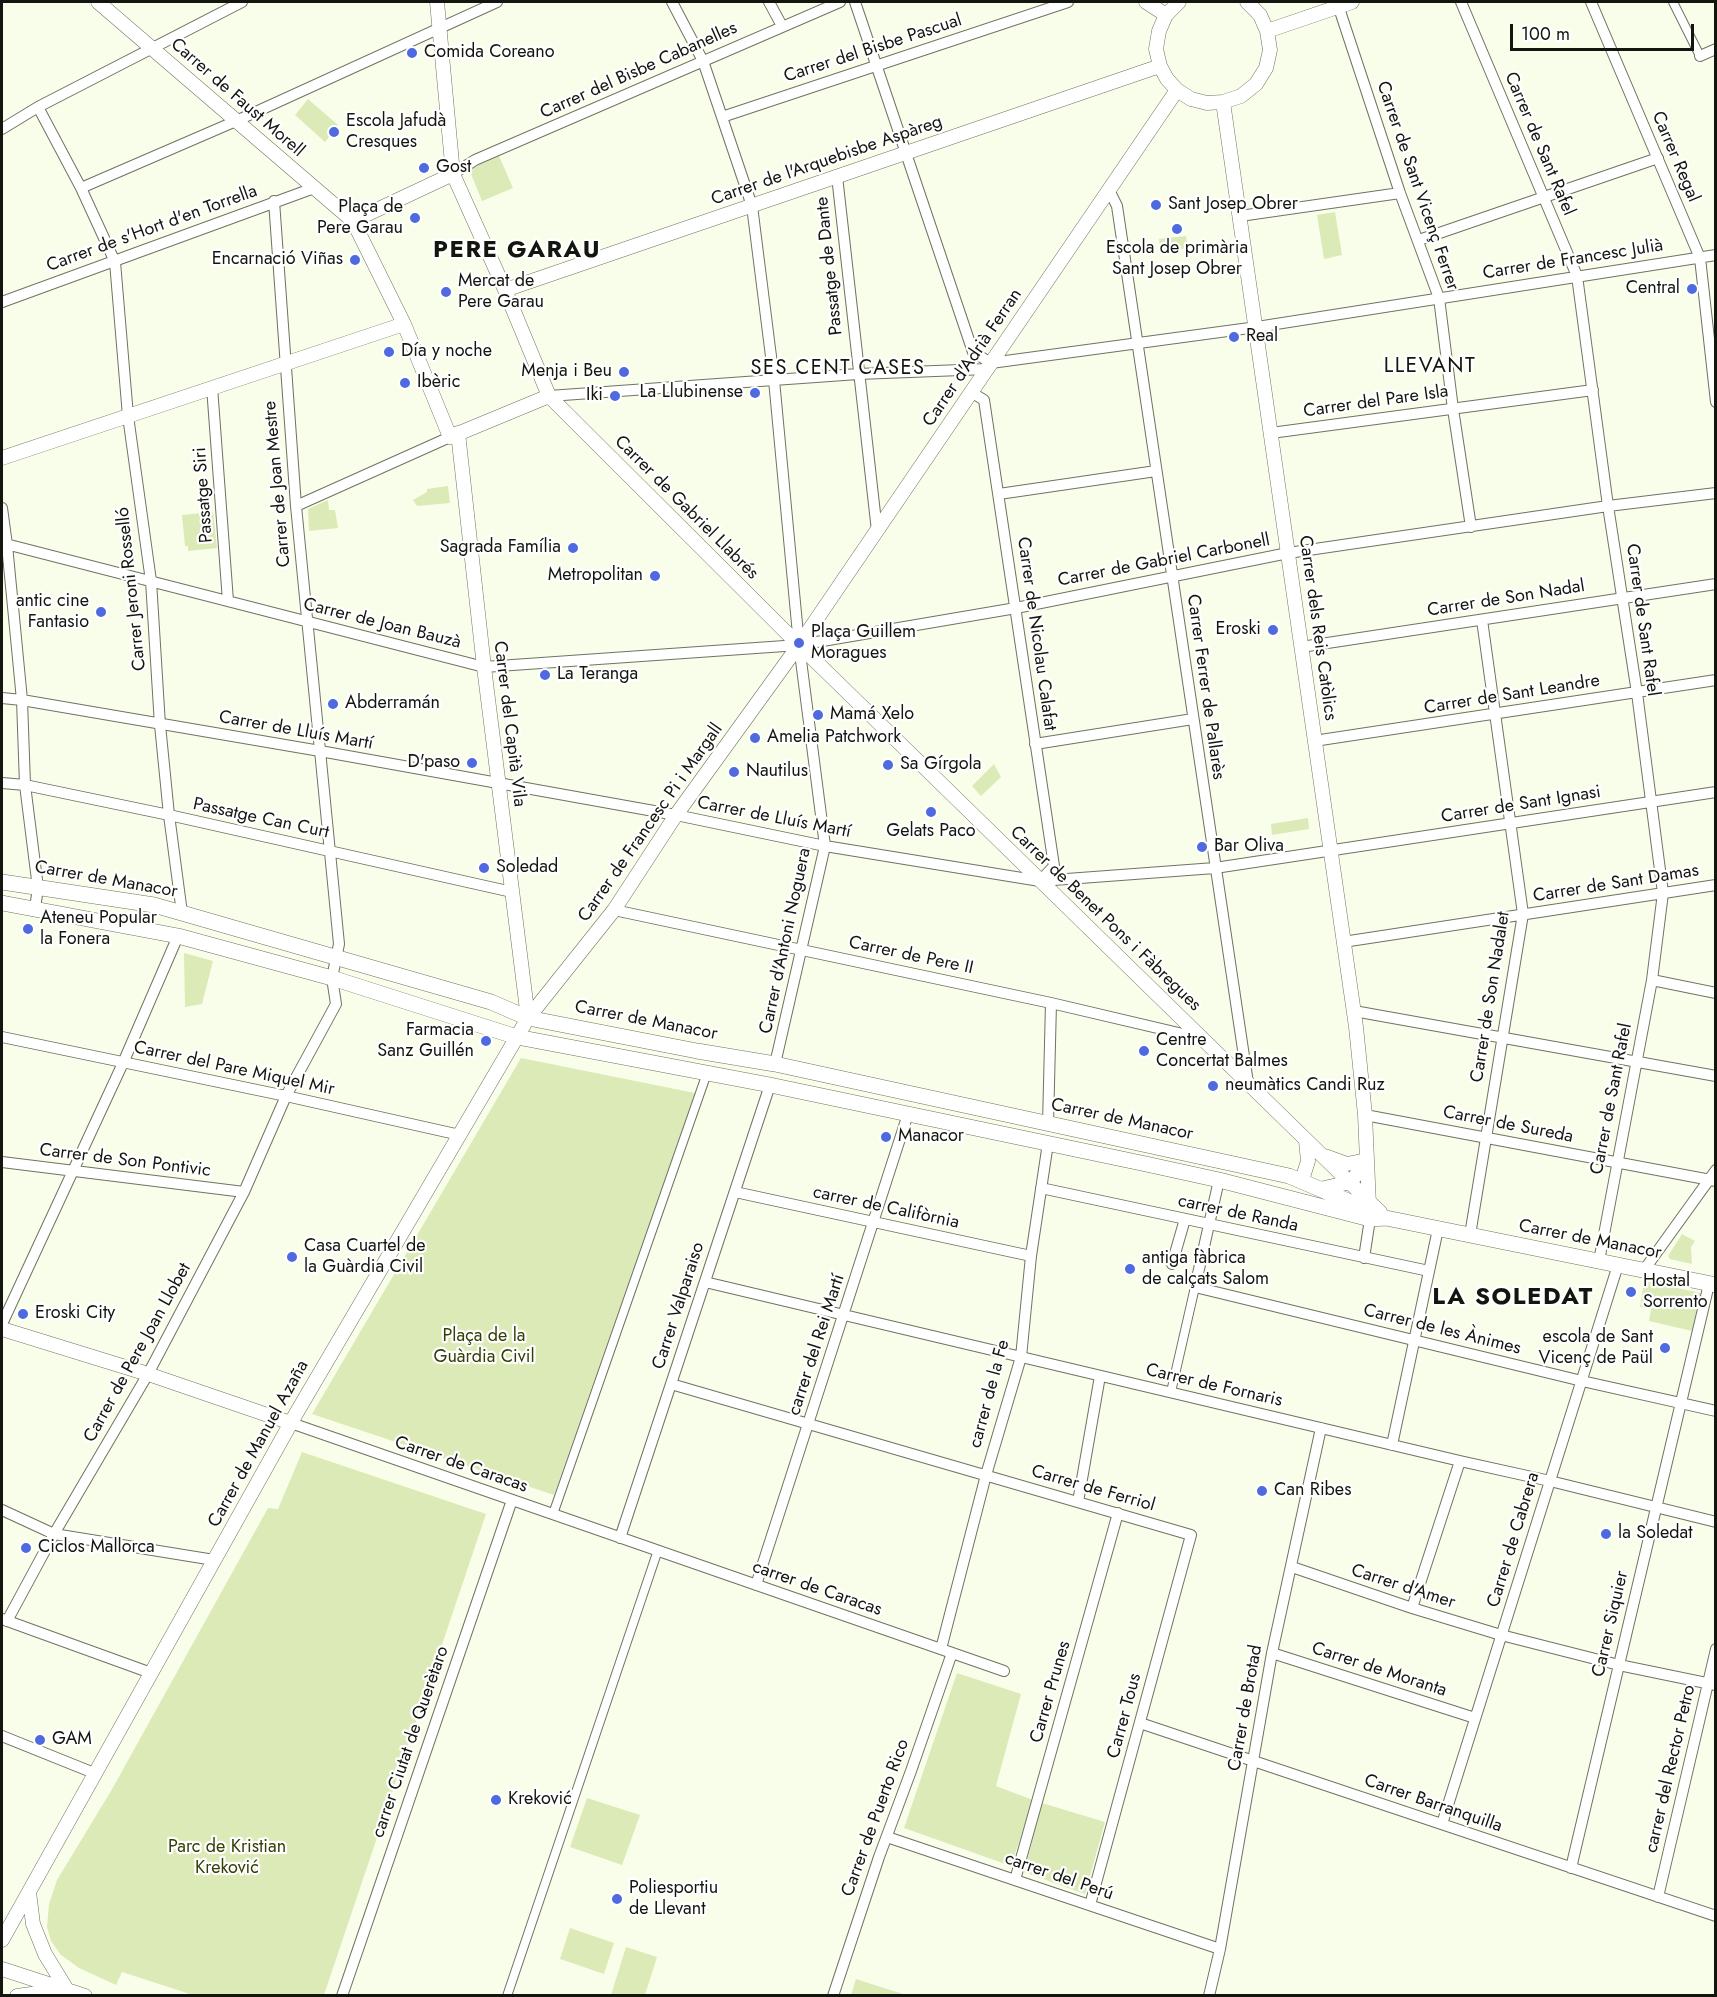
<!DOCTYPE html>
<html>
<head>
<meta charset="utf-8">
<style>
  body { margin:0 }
  #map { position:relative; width:1717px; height:1997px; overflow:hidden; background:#f9feeb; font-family:Jost,sans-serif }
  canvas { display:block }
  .frame { position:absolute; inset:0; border:3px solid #13150f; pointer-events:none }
  .scale { position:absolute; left:1510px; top:24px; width:184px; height:27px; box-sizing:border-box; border:3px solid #13150f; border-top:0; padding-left:8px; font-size:18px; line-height:21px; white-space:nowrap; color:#13150f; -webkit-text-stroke:4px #fff; paint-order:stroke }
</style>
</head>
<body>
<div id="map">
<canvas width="1717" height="1997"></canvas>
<div class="frame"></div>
<div class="scale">100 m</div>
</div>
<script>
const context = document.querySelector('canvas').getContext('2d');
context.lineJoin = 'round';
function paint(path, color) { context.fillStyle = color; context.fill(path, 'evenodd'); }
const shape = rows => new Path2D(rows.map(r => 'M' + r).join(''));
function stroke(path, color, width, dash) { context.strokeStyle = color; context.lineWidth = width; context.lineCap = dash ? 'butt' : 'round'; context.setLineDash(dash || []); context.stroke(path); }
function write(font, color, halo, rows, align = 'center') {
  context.font = font + ' Jost,sans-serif'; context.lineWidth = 4.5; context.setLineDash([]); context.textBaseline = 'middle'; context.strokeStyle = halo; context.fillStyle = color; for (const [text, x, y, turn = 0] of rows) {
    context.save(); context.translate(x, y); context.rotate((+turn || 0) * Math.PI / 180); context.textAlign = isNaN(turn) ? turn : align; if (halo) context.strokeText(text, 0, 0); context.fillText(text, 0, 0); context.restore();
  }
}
paint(shape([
  [308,99,338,125,325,142,295,115],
  [499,156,513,188,482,201,469,169],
  [1335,212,1342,255,1324,259,1317,215],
  [1186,236,1188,248,1161,252,1159,239],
  [448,486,450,503,417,506,413,500,427,492,427,489],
  [328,500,329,510,335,510,338,528,309,531,308,509],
  [213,512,217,548,188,551,188,546,185,546,182,515],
  [994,764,1001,777,981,796,972,786],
  [1308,818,1309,829,1272,835,1271,824],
  [184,953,213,961,202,1004,185,1007],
  [521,1058,695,1093,554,1495,312,1414],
  [1682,1234,1695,1241,1691,1247,1692,1264,1670,1259,1668,1256],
  [1644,1281,1701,1293,1692,1331,1649,1321,1651,1309,1640,1307],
  [302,1452,486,1514,324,1995,193,1995,122,1972,116,1985,79,1968,61,1955,51,1941,47,1927,49,1904,57,1880,111,1791,268,1508,278,1509],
  [957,1673,1021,1694,996,1786,1033,1800,1011,1866,904,1828],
  [587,1798,640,1815,622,1865,570,1847],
  [1042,1803,1105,1822,1085,1894,1024,1872],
  [570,1928,614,1943,604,1974,560,1959],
  [626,1947,657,1957,645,1995,611,1995],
  [856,1979,906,1995,851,1995]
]), '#dceab7');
const pedestrian = shape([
  [1673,2,1700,56],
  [1171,1392,1195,1287],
  [553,1514,707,1073],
  [507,1996,658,1550]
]);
const minor = shape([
  [672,2,703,61,752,206,774,380,799,645,825,846,775,1064],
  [769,2,782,26],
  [855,2,973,352,991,363,1257,327,1716,255],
  [1337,2,1400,193,1439,298,1453,409,1471,527],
  [1461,2,1577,276,1608,506,1637,693,1663,893,1652,980,1599,1261],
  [1591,2,1700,258,1716,402],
  [1700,56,1716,49],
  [38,107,81,188,115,262,128,416,151,581,160,725,169,815,182,913],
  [722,117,1068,2],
  [2,129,38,107,242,2],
  [453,174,475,160,840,2],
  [837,176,877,531],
  [81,188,236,121,497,2],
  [1109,190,1117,206,1248,1083],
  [1240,216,1400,193],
  [1419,240,1658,158],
  [2,302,314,188],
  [212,387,228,601],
  [971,392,984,400,1054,866,1040,881],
  [549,396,858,374,987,369],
  [1271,433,1593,390],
  [999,494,1156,471],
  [296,506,450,437],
  [2,508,7,545,22,700,25,785,38,888,35,908],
  [2,543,484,667,799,645,1016,608,1288,553,1608,506,1716,493],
  [1301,647,1716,584],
  [2,698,22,700,320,751,676,815,825,846,1040,881,1215,868,1716,792],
  [1314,741,1716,680],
  [1035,744,1193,719],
  [2,783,25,785,169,815,512,892],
  [614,910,1051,1003,1200,1038],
  [1343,942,1716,885],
  [1652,980,1716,993],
  [1354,1011,1716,1076],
  [2,1037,286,1096,460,1135],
  [1365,1115,1716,1181],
  [1048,1124,1051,1003],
  [2,1162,244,1192],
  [1219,1180,1195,1287,1582,1381,1716,1411],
  [1041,1188,1429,1271],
  [735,1192,1031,1256],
  [1470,1235,1523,914,1482,620],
  [1364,1258,1370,1219],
  [1172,1264,1185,1219],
  [1644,1270,1716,1170],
  [705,1282,1460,1461,1550,1481,1716,1522],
  [2,1324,123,1063,178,936],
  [671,1384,1191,1535,1090,1905],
  [291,1423,1004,1671],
  [1392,1445,1438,1229],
  [1078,1502,1100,1376],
  [2,1510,54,1534,214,1560],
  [620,1538,770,1085],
  [1292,1567,1412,1608,1501,1635,1619,1665,1716,1685],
  [756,1585,908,1114],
  [1412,1608,1460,1461],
  [2,1619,151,1673],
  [7,1621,54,1534,148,1374,244,1192,286,1096,336,1004,332,978,339,944,296,506,274,201],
  [941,1649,986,1475,1021,1357,1031,1256,1048,1143],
  [1272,1653,1475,1718],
  [1140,1723,1716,1916],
  [2,1736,94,1773],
  [1442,1824,1618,1265],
  [887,1837,1220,1949],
  [1571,1868,1709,1284],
  [1015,1880,1118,1513],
  [1658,1897,1716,1649],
  [342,1996,512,1500],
  [833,1996,879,1857,911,1771,952,1653],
  [1209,1996,1220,1949,1272,1653,1321,1428]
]);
const tertiary = shape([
  [98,2,353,221],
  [437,2,453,174],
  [1146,2,1166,15],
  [1179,2,1166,15,1159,31,1156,49,1160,66,1167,79,1177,90,1191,99,1207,103,1223,102,1241,96,1256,84,1266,68,1270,50,1267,31,1260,15,1247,2],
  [1267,31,1352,2],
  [1223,102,1356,1027,1365,1115,1367,1160,1351,1182,1320,1189],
  [505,290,1160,66],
  [549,396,450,437,404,324,353,221,453,174,505,290,549,396,799,645,1380,1212],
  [458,433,484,667,528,1018],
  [2,458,404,324],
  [1325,1156,1347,1164,1367,1160,1369,1205],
  [1302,1180,1308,1161,1306,1141],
  [2,1329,148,1374,291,1423],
  [29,1892,33,1924,45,1954,67,1990],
  [2,1940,297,1412,528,1018,614,910,676,815,799,645,1177,90],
  [2,1969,85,1996],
  [17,1996,60,1990]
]);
const secondary = shape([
  [2,882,154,905,491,1002,528,1018,697,1051,775,1064,1289,1176,1381,1215],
  [2,903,178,936,332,978,517,1037,770,1085,1146,1164,1219,1180,1370,1219,1386,1218,1716,1285]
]);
stroke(pedestrian, '#6f7363', 10);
stroke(minor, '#6f7363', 12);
stroke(tertiary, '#6f7363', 15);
stroke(secondary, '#6f7363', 16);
stroke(pedestrian, '#fff', 8);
stroke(minor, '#fff', 10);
stroke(tertiary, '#fff', 14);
stroke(secondary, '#fff', 15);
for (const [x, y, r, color] of [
  [412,53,6,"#4e6ade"],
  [334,132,6,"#4e6ade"],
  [424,168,6,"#4e6ade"],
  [1156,205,6,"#4e6ade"],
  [415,218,6,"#4e6ade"],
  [1177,229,6,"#4e6ade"],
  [355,260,6,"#4e6ade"],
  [1692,289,6,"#4e6ade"],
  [446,292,6,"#4e6ade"],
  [1234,337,6,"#4e6ade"],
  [389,352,6,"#4e6ade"],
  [624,372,6,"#4e6ade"],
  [405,383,6,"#4e6ade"],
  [755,393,6,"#4e6ade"],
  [615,396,6,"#4e6ade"],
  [573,548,6,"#4e6ade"],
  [655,576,6,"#4e6ade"],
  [101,612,6,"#4e6ade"],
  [1273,630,6,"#4e6ade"],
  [799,643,6,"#4e6ade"],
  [545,675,6,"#4e6ade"],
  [333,704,6,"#4e6ade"],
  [818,715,6,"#4e6ade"],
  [755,738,6,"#4e6ade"],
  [472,763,6,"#4e6ade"],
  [888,765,6,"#4e6ade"],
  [734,772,6,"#4e6ade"],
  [931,812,6,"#4e6ade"],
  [1202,847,6,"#4e6ade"],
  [484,868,6,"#4e6ade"],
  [28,929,6,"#4e6ade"],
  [486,1041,6,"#4e6ade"],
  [1144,1051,6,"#4e6ade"],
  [1213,1086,6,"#4e6ade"],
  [886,1137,6,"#4e6ade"],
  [292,1257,6,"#4e6ade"],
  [1130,1269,6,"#4e6ade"],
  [1631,1292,6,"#4e6ade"],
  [23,1314,6,"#4e6ade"],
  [1665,1348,6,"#4e6ade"],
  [1262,1491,6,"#4e6ade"],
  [1606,1534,6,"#4e6ade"],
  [26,1548,6,"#4e6ade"],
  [40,1740,6,"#4e6ade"],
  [496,1800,6,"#4e6ade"],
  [617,1899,6,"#4e6ade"]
]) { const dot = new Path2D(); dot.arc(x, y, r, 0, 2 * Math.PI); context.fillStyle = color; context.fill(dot); stroke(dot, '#fff', 2); }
write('18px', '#13150f', '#fff', [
  ["Carrer del Bisbe Pascual",873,49,-18],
  ["Carrer del Bisbe Cabanelles",639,71,-24],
  ["Carrer de Faust Morell",237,98,41],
  ["Carrer de Sant Rafel",1539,144,67],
  ["Carrer Regal",1675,157,67],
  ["Carrer de l'Arquebisbe Aspàreg",827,161,-19],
  ["Carrer de Sant Vicenç Ferrer",1417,186,71],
  ["Carrer de s'Hort d'en Torrella",152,229,-20],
  ["Carrer de Francesc Julià",1573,260,-9],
  ["Passatge de Dante",830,266,-96],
  ["Carrer d'Adrià Ferran",973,358,-56],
  ["Carrer del Pare Isla",1376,402,-8],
  ["Carrer de Joan Mestre",278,484,-95],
  ["Passatge Siri",204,495,-94],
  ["Carrer de Gabriel Llabrés",686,508,45],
  ["Carrer de Gabriel Carbonell",1164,561,-11],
  ["Carrer Jeroni Rosselló",132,589,-96],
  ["Carrer de Son Nadal",1506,599,-9],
  ["Carrer de Sant Rafel",1642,620,82],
  ["Carrer de Joan Bauzà",382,624,14],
  ["Carrer dels Reis Catòlics",1317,628,82],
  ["Carrer de Nicolau Calafat",1036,634,82],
  ["Carrer Ferrer de Pallarès",1205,687,82],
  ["Carrer de Sant Leandre",1512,695,-9],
  ["Carrer del Capità Vila",509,724,83],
  ["Carrer de Lluís Martí",296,731,10],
  ["Carrer de Sant Ignasi",1521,805,-9],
  ["Carrer de Lluís Martí",774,818,11],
  ["Passatge Can Curt",261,819,12],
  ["Carrer de Francesc Pi i Margall",651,823,-55],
  ["Carrer de Manacor",106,880,10],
  ["Carrer de Sant Damas",1616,884,-9],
  ["Carrer de Benet Pons i Fàbregues",1105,919,44],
  ["Carrer d'Antoni Noguera",786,941,-78],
  ["Carrer de Pere II",911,956,12],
  ["Carrer de Son Nadalet",1491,997,-81],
  ["Carrer de Manacor",646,1021,11],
  ["Carrer del Pare Miquel Mir",234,1069,12],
  ["Carrer de Sant Rafel",1612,1099,-79],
  ["Carrer de Manacor",1122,1120,12],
  ["Carrer de Sureda",1508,1125,11],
  ["Carrer de Son Pontivic",125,1161,7],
  ["carrer de Califòrnia",886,1208,12],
  ["carrer de Randa",1238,1214,12],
  ["Carrer de Manacor",1590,1240,11],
  ["Carrer Valparaiso",679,1306,-72],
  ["Carrer de les Ànimes",1442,1330,14],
  ["carrer del Rei Martí",817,1345,-72],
  ["Carrer de Pere Joan Llobet",138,1353,-61],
  ["Carrer de Fornaris",1214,1386,13],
  ["carrer de la Fe",990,1394,-75],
  ["Carrer de Manuel Azaña",259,1444,-61],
  ["Carrer de Caracas",461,1465,19],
  ["Carrer de Ferriol",1093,1489,16],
  ["Carrer de Cabrera",1514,1540,-73],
  ["Carrer d'Amer",1403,1587,18],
  ["carrer de Caracas",817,1589,19],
  ["Carrer Siquier",1611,1624,-77],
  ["Carrer de Moranta",1379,1670,18],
  ["Carrer Prunes",1051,1692,-74],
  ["Carrer de Brotad",1246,1708,-80],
  ["Carrer Tous",1125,1716,-75],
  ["carrer Ciutat de Querètaro",411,1742,-71],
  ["carrer del Rector Petro",1671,1769,-77],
  ["Carrer Barranquilla",1433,1804,19],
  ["Carrer de Puerto Rico",876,1818,-70],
  ["carrer del Perú",1059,1877,19]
]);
write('18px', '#13150f', '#fff', [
  ["Comida Coreano",424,53],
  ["Escola Jafudà",346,122],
  ["Cresques",346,143],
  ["Gost",436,168],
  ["Sant Josep Obrer",1168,205],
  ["Plaça de",403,208,"right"],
  ["Pere Garau",403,229,"right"],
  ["Escola de primària",1177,249,"center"],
  ["Sant Josep Obrer",1177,270,"center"],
  ["Encarnació Viñas",343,260,"right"],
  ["Mercat de",458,282],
  ["Pere Garau",458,303],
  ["Central",1680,289,"right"],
  ["Real",1246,337],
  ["Día y noche",401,352],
  ["Menja i Beu",612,372,"right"],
  ["Ibèric",417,383],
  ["La Llubinense",743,393,"right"],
  ["Iki",603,396,"right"],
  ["Sagrada Família",561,548,"right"],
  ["Metropolitan",643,576,"right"],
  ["antic cine",89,602,"right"],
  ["Fantasio",89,623,"right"],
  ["Eroski",1261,630,"right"],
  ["Plaça Guillem",811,633],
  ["Moragues",811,654],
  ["La Teranga",557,675],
  ["Abderramán",345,704],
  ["Mamá Xelo",830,715],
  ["Amelia Patchwork",767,738],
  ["D'paso",460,763,"right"],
  ["Sa Gírgola",900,765],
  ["Nautilus",746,772],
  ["Gelats Paco",931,832,"center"],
  ["Bar Oliva",1214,847],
  ["Soledad",496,868],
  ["Ateneu Popular",40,919],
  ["la Fonera",40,940],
  ["Farmacia",474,1031,"right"],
  ["Sanz Guillén",474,1052,"right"],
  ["Centre",1156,1041],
  ["Concertat Balmes",1156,1062],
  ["neumàtics Candi Ruz",1225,1086],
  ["Manacor",898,1137],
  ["Casa Cuartel de",304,1247],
  ["la Guàrdia Civil",304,1268],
  ["antiga fàbrica",1142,1259],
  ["de calçats Salom",1142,1280],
  ["Hostal",1643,1282],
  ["Sorrento",1643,1303],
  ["Eroski City",35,1314],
  ["escola de Sant",1653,1338,"right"],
  ["Vicenç de Paül",1653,1359,"right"],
  ["Can Ribes",1274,1491],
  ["la Soledat",1618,1534],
  ["Ciclos Mallorca",38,1548],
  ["GAM",52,1740],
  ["Kreković",508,1800],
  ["Poliesportiu",629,1889],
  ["de Llevant",629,1910]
], 'left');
write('18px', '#343e05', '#fff', [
  ["Plaça de la",484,1337],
  ["Guàrdia Civil",484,1358],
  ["Parc de Kristian",227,1848],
  ["Kreković",227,1869]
]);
context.letterSpacing = '1.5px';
write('20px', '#13150f', '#fff', [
  ["SES CENT CASES",838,369]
]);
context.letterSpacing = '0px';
context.letterSpacing = '1.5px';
write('21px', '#13150f', '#fff', [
  ["LLEVANT",1430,367]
]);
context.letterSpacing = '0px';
context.letterSpacing = '1.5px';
write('bold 24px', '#13150f', '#fff', [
  ["PERE GARAU",517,251],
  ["LA SOLEDAT",1513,1298]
]);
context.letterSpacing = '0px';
</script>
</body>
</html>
